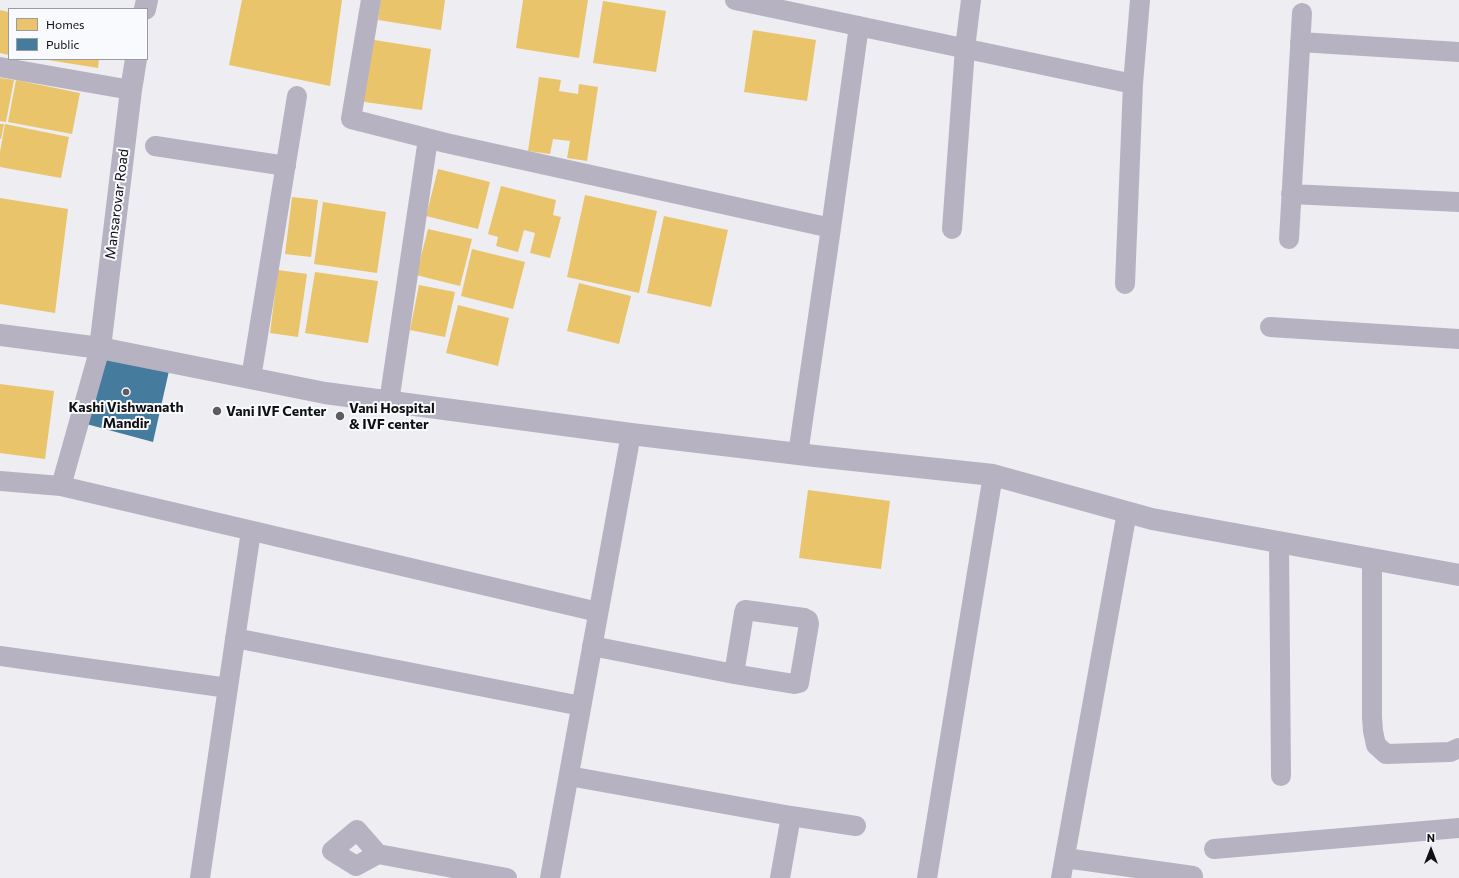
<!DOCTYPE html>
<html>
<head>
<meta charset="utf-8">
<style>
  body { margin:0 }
  #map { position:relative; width:1459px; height:878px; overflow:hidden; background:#ededf2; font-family:Commissioner,sans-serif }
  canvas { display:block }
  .legend { position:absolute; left:8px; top:8px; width:140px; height:52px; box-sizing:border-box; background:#f9fafd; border:1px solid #9b9c9f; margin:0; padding:5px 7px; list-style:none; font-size:12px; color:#0f1013 }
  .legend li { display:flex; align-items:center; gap:8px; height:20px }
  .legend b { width:20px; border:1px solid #9b9c9f }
  .north { position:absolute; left:1411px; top:830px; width:40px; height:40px; -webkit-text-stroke:3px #f9fafd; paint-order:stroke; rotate:0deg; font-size:11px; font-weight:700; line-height:16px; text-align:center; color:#0f1013 }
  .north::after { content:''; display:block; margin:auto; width:14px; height:18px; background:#0f1013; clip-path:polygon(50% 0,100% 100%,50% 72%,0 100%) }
</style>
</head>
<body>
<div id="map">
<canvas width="1459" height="878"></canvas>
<ul class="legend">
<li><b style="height:11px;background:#e9c46a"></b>Homes</li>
<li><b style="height:11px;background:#457b9d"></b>Public</li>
</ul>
<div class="north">N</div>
</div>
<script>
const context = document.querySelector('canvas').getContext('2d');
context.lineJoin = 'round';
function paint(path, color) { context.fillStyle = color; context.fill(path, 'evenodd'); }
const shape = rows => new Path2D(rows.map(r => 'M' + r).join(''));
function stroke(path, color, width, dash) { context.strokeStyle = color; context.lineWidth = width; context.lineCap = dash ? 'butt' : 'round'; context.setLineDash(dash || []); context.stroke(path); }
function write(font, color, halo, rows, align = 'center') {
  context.font = font + ' Commissioner,sans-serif'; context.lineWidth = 4; context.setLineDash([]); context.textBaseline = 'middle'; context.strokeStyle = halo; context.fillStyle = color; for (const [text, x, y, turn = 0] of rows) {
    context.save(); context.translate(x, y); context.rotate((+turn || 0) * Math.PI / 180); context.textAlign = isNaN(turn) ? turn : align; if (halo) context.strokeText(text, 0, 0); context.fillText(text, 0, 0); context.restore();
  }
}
paint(shape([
  [242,0,342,0,330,86,229,65],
  [381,0,445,0,441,30,378,20],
  [523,0,588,0,579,58,516,48],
  [603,1,666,11,656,72,593,63],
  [0,10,9,12,9,55,0,53],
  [753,30,816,40,807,101,744,92],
  [368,39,431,49,422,110,358,101],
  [42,59,99,59,98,68],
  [539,77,561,80,559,91,578,94,579,84,598,87,587,161,567,158,570,141,553,139,550,154,528,151],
  [0,78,14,80,6,122,0,121],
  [16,80,80,93,72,134,8,122],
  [0,124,4,124,1,139,0,139],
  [5,124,69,137,61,178,0,167,0,152],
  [438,169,490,182,478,229,426,216],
  [501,186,556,200,553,215,561,217,550,258,530,253,535,233,524,230,518,252,496,246,498,237,488,234],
  [585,195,657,211,639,293,567,277],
  [292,197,318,200,311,257,285,254],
  [0,198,68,209,55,313,0,304],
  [323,202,386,212,377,273,314,264],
  [664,216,728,230,711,307,647,293],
  [428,229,472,239,460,286,416,275],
  [472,249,525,262,513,309,461,296],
  [278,270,307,274,298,337,270,333],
  [315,272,378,281,368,343,305,333],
  [579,283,631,296,619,344,567,331],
  [419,285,455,292,445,337,410,330],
  [458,305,509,318,498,366,446,353],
  [0,384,54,391,45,459,0,453],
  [808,490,890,501,881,569,799,558]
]), '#e9c46a');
paint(shape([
  [100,348,171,362,153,442,79,422]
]), '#457b9d');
stroke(shape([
  [371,0,351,119,446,143,831,228,859,26],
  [735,0,1133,84,1125,284],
  [1300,42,1459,52],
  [0,67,131,90],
  [1133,84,1140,0],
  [155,146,286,166],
  [1291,194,1459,202],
  [952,229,965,48,971,0],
  [1289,239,1302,13],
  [1270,327,1459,339],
  [100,348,61,486,598,612],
  [251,378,297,96],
  [389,402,428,139],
  [798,454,831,228],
  [0,481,61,486],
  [1279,543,1281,776],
  [1372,560,1372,717,1373,731,1376,745,1386,754,1450,752,1459,748],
  [235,638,581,706],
  [592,646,734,674,744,613,745,610,804,618,808,620,809,624,799,683,794,684,734,674],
  [0,656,228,688],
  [569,776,791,816,856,826],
  [1214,849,1459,828],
  [378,854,356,866,332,851,357,830,378,854,507,878],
  [1065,858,1193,876],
  [200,878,251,531],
  [550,878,631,434],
  [780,878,791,816],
  [927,878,993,475],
  [1061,878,1127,512]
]), '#b7b2c2', 20);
stroke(shape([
  [145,9,147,0],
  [0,335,100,348,325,393,631,434,815,456,993,475,1152,519,1459,575],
  [100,348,131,90,136,59]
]), '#b7b2c1', 22);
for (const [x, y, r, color] of [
  [126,392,4,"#5d5d61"],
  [217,411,5,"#5d5d61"],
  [340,416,5,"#5d5d61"]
]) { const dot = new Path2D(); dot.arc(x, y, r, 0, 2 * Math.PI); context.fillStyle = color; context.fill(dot); stroke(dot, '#f9fafd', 1.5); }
write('14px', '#0f1013', '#f9fafd', [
  ["Mansarovar Road",117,204,-83]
]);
write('bold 14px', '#0f1013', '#f9fafd', [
  ["Kashi Vishwanath",126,407,"center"],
  ["Mandir",126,423,"center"],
  ["Vani Hospital",349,408],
  ["& IVF center",349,424],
  ["Vani IVF Center",226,411]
], 'left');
</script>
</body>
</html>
